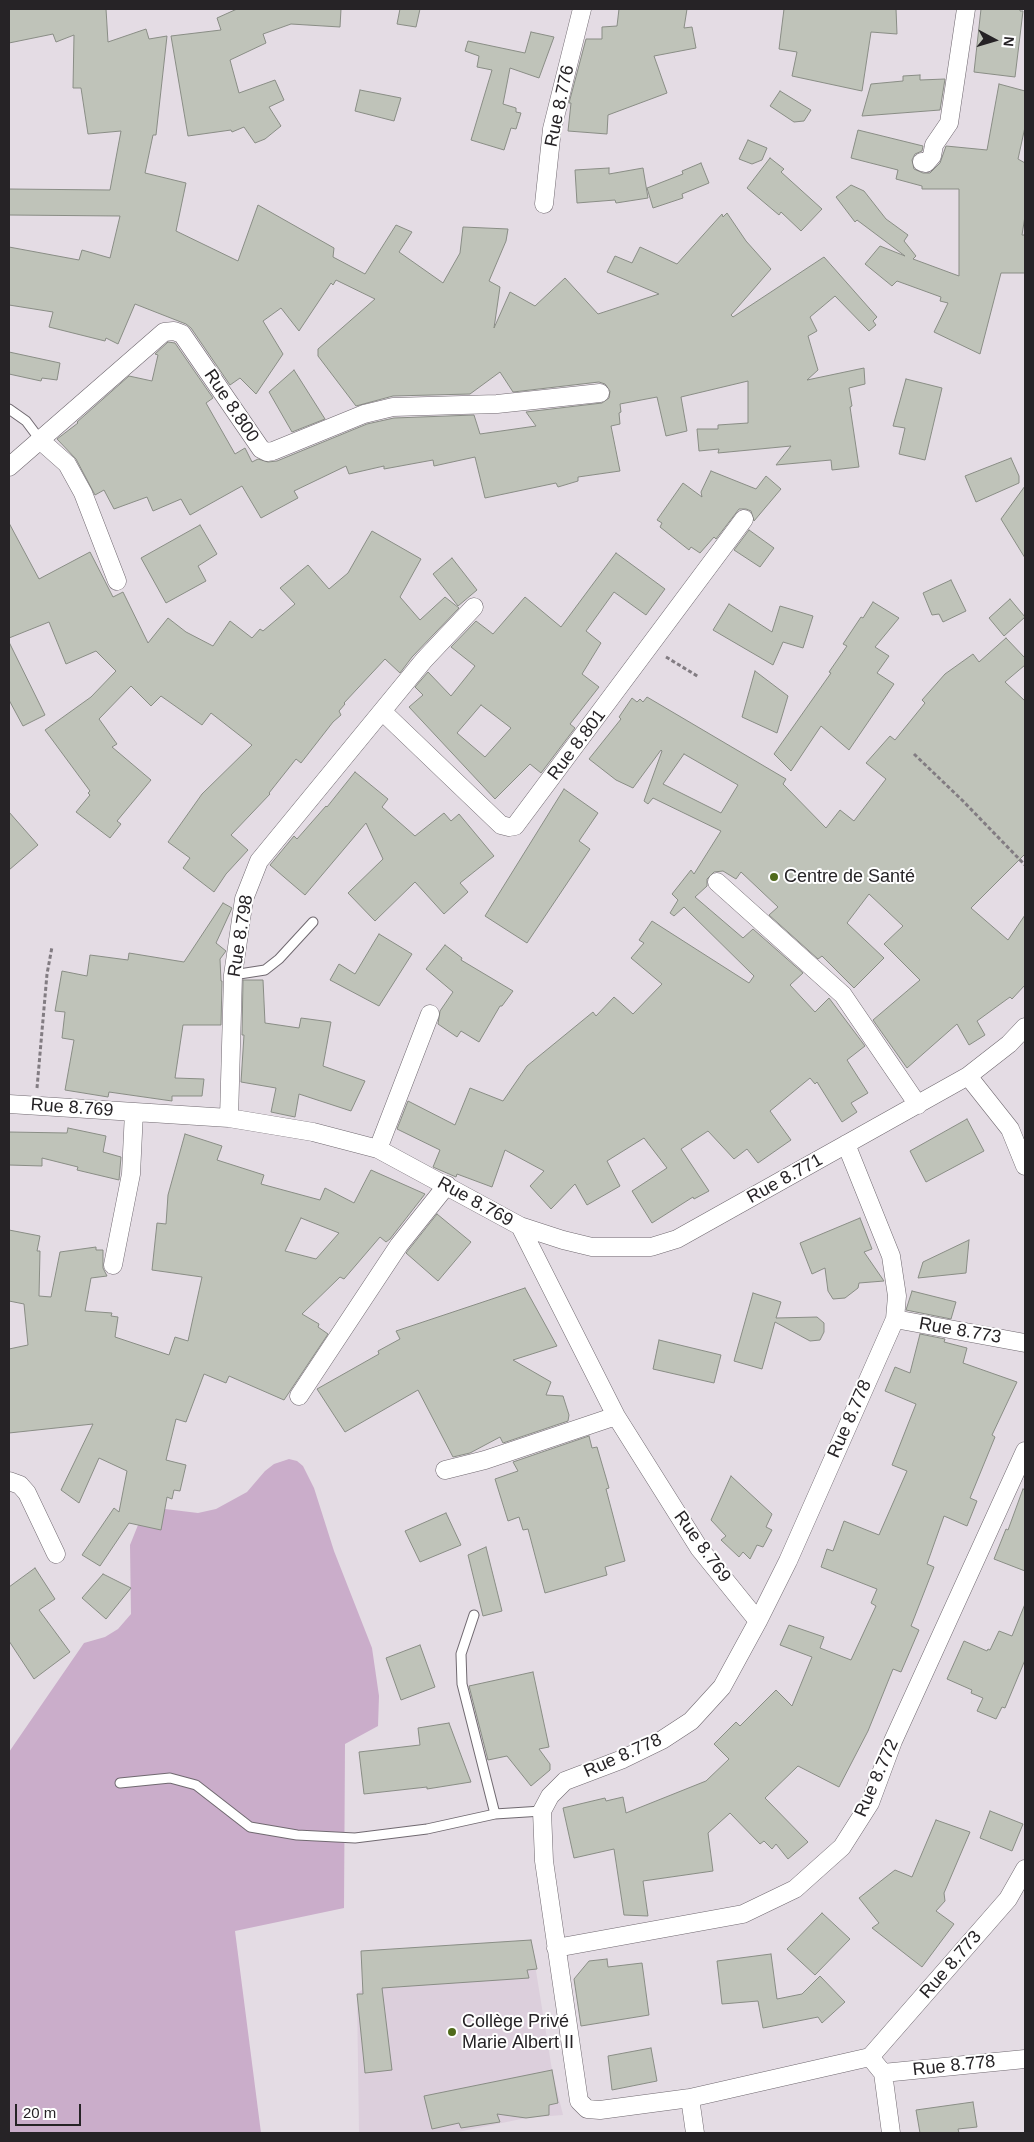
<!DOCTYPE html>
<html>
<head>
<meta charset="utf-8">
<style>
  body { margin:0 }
  #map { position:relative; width:1034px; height:2142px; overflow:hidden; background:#e4dce4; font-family:Helvetica,sans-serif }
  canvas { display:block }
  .frame { position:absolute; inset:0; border:10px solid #262326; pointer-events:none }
  .north { position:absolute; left:969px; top:15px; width:50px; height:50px; -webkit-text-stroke:4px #fff; paint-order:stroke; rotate:96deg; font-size:14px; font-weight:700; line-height:20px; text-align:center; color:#262326 }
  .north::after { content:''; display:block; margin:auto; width:18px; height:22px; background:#262326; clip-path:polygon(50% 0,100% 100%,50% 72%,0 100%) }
  .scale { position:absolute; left:15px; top:2104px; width:66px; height:22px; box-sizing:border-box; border:2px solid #262326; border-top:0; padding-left:6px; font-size:15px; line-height:18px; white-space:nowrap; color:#262326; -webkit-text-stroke:4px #fff; paint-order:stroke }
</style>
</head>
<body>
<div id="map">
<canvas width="1034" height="2142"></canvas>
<div class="frame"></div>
<div class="north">N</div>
<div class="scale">20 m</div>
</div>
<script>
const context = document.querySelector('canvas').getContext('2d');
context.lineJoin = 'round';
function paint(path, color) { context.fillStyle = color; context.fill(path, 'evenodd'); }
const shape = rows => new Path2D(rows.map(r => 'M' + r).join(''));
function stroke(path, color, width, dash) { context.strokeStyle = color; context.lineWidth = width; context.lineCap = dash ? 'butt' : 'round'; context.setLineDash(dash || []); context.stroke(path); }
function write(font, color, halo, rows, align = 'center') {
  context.font = font + ' Helvetica,sans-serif'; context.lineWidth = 4; context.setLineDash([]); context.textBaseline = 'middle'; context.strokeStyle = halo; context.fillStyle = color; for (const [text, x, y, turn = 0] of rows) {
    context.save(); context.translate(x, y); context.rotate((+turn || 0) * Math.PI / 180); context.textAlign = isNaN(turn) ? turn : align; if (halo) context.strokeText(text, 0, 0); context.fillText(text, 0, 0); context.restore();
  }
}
paint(shape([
  [531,1940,552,2070,563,2115,526,2118,453,2133,359,2133,357,1994,363,1989,361,1951]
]), '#dccfdc');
paint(shape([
  [289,1459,297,1461,303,1466,314,1488,334,1551,372,1648,379,1696,378,1726,345,1744,344,1908,235,1931,261,2133,9,2133,9,1752,84,1643,105,1637,118,1629,131,1614,130,1545,138,1525,165,1509,198,1513,216,1509,247,1492,265,1471,274,1464]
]), '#caadca');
const building = shape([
  [9,9,106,9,108,42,146,29,149,39,167,36,156,135,153,135,145,173,186,183,176,231,238,261,258,205,334,248,333,257,365,274,396,225,412,232,399,252,443,283,460,253,463,227,508,229,506,241,489,281,500,287,494,328,510,292,535,306,565,278,598,314,659,294,607,272,615,256,632,263,640,247,677,264,722,214,723,217,727,213,746,241,771,269,731,315,733,317,824,257,877,317,873,321,876,325,869,331,835,296,810,317,817,331,808,336,818,370,807,380,864,368,865,384,849,388,852,406,850,407,859,467,832,470,831,460,776,465,791,446,718,453,719,449,699,451,697,429,718,429,718,425,748,423,748,381,681,397,687,431,666,436,657,397,620,404,621,412,619,413,620,424,611,426,620,471,578,477,578,481,558,487,556,483,485,498,475,457,434,466,433,460,384,469,384,466,349,474,346,466,294,491,298,498,261,518,242,486,190,515,181,499,153,511,147,497,114,509,104,490,95,495,76,459,57,439,78,423,77,422,129,376,152,381,158,355,155,354,168,342,175,343,213,398,206,403,235,454,245,448,252,462,258,459,268,462,277,461,367,424,394,418,474,415,480,434,536,426,526,412,602,403,609,398,610,391,605,384,599,382,513,392,500,372,470,394,393,396,356,406,318,356,318,349,375,299,336,280,333,285,331,283,299,331,281,308,263,321,283,354,256,394,240,378,230,385,191,328,186,324,135,304,118,344,106,338,105,341,49,327,53,312,9,305,9,247,79,260,82,250,110,258,120,216,9,215,9,189,110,190,121,131,88,134,81,88,73,88,74,35,56,42,53,34,9,43,9,9],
  [237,9,341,9,340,27,291,24,263,34,266,43,230,60,239,93,275,80,284,100,269,107,281,126,265,139,255,143,244,127,232,132,231,130,188,136,171,36,221,30,217,18,237,9],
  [400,9,420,9,416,27,397,24,400,9],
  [619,9,687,9,684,28,692,27,696,48,654,56,667,93,608,115,607,134,568,131,571,103,569,103,586,39,602,39,602,27,617,26,619,9],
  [784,9,896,9,897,34,871,32,862,91,792,76,797,52,779,49,784,9],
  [981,9,1020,9,1020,11,1023,11,1015,77,974,72,981,9],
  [531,32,554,37,539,78,510,68,503,104,516,108,516,112,521,113,516,129,511,128,504,150,471,140,492,70,477,67,479,56,465,51,468,41,525,53,531,32],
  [920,75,920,80,945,79,940,110,862,116,871,84,903,81,903,76,920,75],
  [999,84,1025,91,1025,127,1018,159,1025,163,1025,216,1022,235,1025,235,1025,273,1001,273,980,354,934,332,948,303,940,301,941,297,897,281,892,286,865,264,880,246,905,256,857,220,855,222,836,197,851,185,864,191,886,219,908,235,904,241,916,256,913,259,959,276,959,189,922,189,922,186,896,179,898,170,851,158,858,130,923,146,922,151,915,154,912,160,914,169,923,173,930,173,940,163,946,146,987,150,999,84],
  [360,90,401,98,394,121,355,111,360,90],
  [780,91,811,110,804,121,794,122,770,106,780,91],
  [748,140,767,148,762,160,752,164,739,159,748,140],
  [770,158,784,169,781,172,822,209,801,231,781,212,779,215,747,188,770,158],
  [701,163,709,183,682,194,683,198,653,208,647,188,683,174,682,171,701,163],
  [609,168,609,174,643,168,648,198,616,203,615,200,577,203,575,170,609,168],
  [9,352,60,363,57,380,42,378,41,381,9,374,9,352],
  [294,370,325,419,292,432,269,392,294,370],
  [906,379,942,388,925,460,899,454,905,428,893,426,906,379],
  [1011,458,1019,476,1019,483,976,502,965,476,1011,458],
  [711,471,756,489,766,476,781,489,754,521,751,511,746,509,739,509,716,539,714,537,700,553,691,547,689,550,660,527,662,523,657,520,683,483,702,497,701,492,711,471],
  [1025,486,1025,558,1001,519,1025,486],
  [9,523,39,579,90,552,113,597,123,592,148,643,168,618,186,632,213,646,230,621,252,638,260,629,263,631,295,604,280,588,308,565,329,589,348,573,372,531,421,559,400,597,420,620,445,597,459,608,412,657,400,673,385,659,344,703,345,704,339,711,341,715,333,722,301,763,296,759,269,793,270,794,231,835,248,850,226,874,214,892,183,868,190,858,168,842,202,794,252,745,211,713,202,725,161,696,151,706,131,686,99,719,117,744,112,747,151,780,117,821,121,824,110,838,76,812,90,795,88,793,90,791,45,730,91,697,116,671,96,651,66,664,49,622,9,638,9,523],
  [200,525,217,554,198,566,206,581,166,603,141,558,200,525],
  [749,530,774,548,760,567,734,550,749,530],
  [616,553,665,589,646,615,614,592,586,631,601,643,582,674,599,687,570,724,575,728,541,773,530,764,495,799,409,707,423,695,415,687,428,672,451,696,475,666,451,647,476,621,493,634,525,597,561,627,616,553],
  [481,705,511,728,485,757,457,733,481,705],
  [452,558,477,590,458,606,433,574,452,558],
  [951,580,966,611,943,622,939,614,932,615,923,593,951,580],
  [1010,599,1025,617,1004,636,989,618,1010,599],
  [873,602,899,618,875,647,889,656,877,673,894,684,849,750,821,726,791,771,774,754,831,673,829,672,847,646,843,644,861,617,863,618,873,602],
  [729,604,772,632,780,606,813,616,803,648,783,642,773,665,713,630,729,604],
  [1006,638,1025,658,1025,665,1005,682,1025,701,1025,854,971,908,1008,940,1025,915,1025,985,1012,999,1010,997,977,1021,985,1035,969,1045,957,1024,907,1068,873,1020,920,980,884,944,903,926,869,894,847,923,884,958,854,988,822,956,818,959,769,915,778,907,741,872,736,879,723,871,714,872,707,879,707,886,695,897,743,938,753,929,803,973,790,985,815,1012,829,998,865,1046,847,1060,868,1093,851,1103,857,1112,842,1122,817,1082,815,1084,810,1078,770,1111,791,1140,758,1163,747,1149,734,1159,708,1131,681,1149,709,1191,694,1199,693,1197,652,1223,632,1191,667,1168,644,1138,607,1161,620,1186,587,1205,575,1184,551,1209,530,1186,544,1171,505,1150,492,1187,457,1174,456,1177,433,1167,440,1150,397,1129,408,1101,455,1125,470,1088,503,1101,527,1066,593,1012,596,1016,614,997,633,1014,662,984,631,958,644,943,639,940,652,921,749,983,754,976,684,907,674,916,670,913,678,900,672,894,691,870,694,874,721,831,653,798,648,804,644,801,662,751,661,750,633,788,616,780,589,759,621,719,619,717,632,698,637,702,640,699,643,702,647,697,786,779,783,784,826,828,840,810,854,821,886,779,866,763,890,736,895,740,925,703,922,700,945,674,973,654,979,662,1006,638],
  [684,754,738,785,721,813,663,784,684,754],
  [9,642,45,715,23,726,9,700,9,642],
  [755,671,788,696,777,733,742,717,755,671],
  [355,772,388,799,382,807,415,836,444,813,451,821,459,814,494,856,460,883,468,892,444,914,415,882,375,921,348,893,383,859,366,823,305,895,270,865,294,836,297,839,326,806,327,807,355,772],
  [564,789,598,813,579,841,590,849,527,943,485,916,564,789],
  [9,812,38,845,9,870,9,812],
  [223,903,232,908,216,943,226,951,220,959,221,981,222,981,221,1025,183,1025,175,1078,204,1079,202,1096,172,1096,172,1101,109,1092,108,1097,65,1090,74,1040,62,1038,65,1012,55,1011,62,971,87,976,90,955,128,960,129,953,184,962,223,903],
  [379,934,412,954,379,1006,330,980,339,964,355,974,379,934],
  [445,945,462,958,461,960,513,991,502,1006,500,1006,479,1042,461,1031,457,1037,438,1024,440,1011,453,992,426,969,445,945],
  [243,980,263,980,265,1023,299,1028,301,1018,331,1022,323,1066,365,1081,351,1111,299,1094,295,1117,271,1112,276,1088,241,1082,244,1035,242,1035,243,980],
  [967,1119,984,1151,926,1182,910,1151,967,1119],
  [68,1128,106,1136,103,1152,121,1157,119,1180,77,1170,78,1167,42,1158,42,1166,9,1165,9,1132,67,1133,68,1128],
  [185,1134,222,1146,217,1160,264,1175,261,1184,320,1200,325,1188,354,1203,371,1170,425,1194,390,1239,386,1242,380,1237,344,1279,340,1277,302,1314,319,1324,318,1327,328,1334,284,1400,229,1376,226,1383,204,1374,186,1422,176,1419,166,1460,186,1465,180,1491,174,1490,172,1499,167,1497,161,1530,129,1523,100,1566,82,1555,114,1508,119,1512,127,1471,99,1458,79,1503,61,1490,93,1424,9,1433,9,1349,28,1345,24,1304,9,1301,9,1230,40,1236,37,1251,40,1251,39,1296,51,1297,60,1252,96,1247,96,1250,103,1250,103,1268,107,1276,91,1278,85,1311,112,1313,111,1316,118,1317,115,1337,169,1355,175,1337,188,1341,202,1277,152,1270,157,1223,166,1224,168,1195,185,1134],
  [301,1218,339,1233,316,1259,285,1251,301,1218],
  [437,1214,471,1242,438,1281,406,1253,437,1214],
  [860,1218,872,1249,864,1252,884,1281,859,1283,858,1288,845,1298,833,1299,828,1291,825,1268,812,1274,800,1243,860,1218],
  [969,1240,966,1273,918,1278,923,1262,969,1240],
  [525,1288,557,1346,513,1360,551,1382,546,1395,563,1396,569,1415,568,1421,503,1443,500,1437,470,1453,453,1457,418,1390,345,1432,317,1389,379,1354,378,1351,400,1339,396,1331,525,1288],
  [912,1291,956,1302,951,1319,906,1310,912,1291],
  [753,1293,781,1302,776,1318,817,1317,824,1323,824,1332,820,1340,810,1341,775,1322,762,1369,734,1361,753,1293],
  [920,1334,945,1339,944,1342,967,1348,963,1363,1017,1382,992,1435,995,1437,970,1498,977,1501,967,1526,944,1516,927,1564,934,1567,911,1626,919,1630,901,1672,893,1669,868,1731,839,1787,798,1766,765,1798,808,1842,788,1859,776,1844,772,1849,764,1841,760,1844,730,1813,708,1833,713,1871,643,1881,648,1916,624,1915,614,1849,574,1858,563,1808,605,1798,606,1801,623,1797,626,1813,706,1781,729,1759,714,1744,736,1722,740,1726,776,1690,792,1706,812,1657,780,1645,789,1625,824,1637,820,1648,851,1660,876,1606,871,1603,877,1589,821,1567,827,1549,833,1551,844,1521,879,1535,907,1471,892,1465,916,1404,885,1391,895,1367,910,1373,920,1334],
  [659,1340,721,1355,714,1383,653,1369,659,1340],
  [589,1436,592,1448,597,1447,609,1488,606,1489,625,1561,605,1567,607,1575,545,1593,528,1529,523,1530,519,1517,508,1521,495,1479,518,1471,513,1462,589,1436],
  [731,1476,772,1514,766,1527,772,1530,763,1547,757,1545,750,1559,743,1552,739,1557,721,1540,726,1536,711,1520,731,1476],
  [1023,1489,1025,1490,1025,1571,994,1559,1006,1529,1008,1530,1023,1489],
  [446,1513,461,1545,420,1562,405,1531,446,1513],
  [486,1547,502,1611,483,1616,468,1555,486,1547],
  [35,1568,55,1599,39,1610,70,1652,34,1679,9,1641,9,1587,35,1568],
  [103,1574,131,1588,106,1619,82,1598,103,1574],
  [1025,1604,1025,1660,1005,1708,1002,1707,996,1719,977,1711,983,1698,971,1693,972,1690,947,1679,964,1641,987,1651,988,1649,990,1650,999,1631,1012,1636,1025,1604],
  [420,1645,435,1687,401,1700,386,1658,420,1645],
  [533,1672,549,1747,539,1749,550,1764,550,1770,531,1786,507,1756,488,1760,469,1686,533,1672],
  [449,1723,471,1782,427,1789,427,1787,364,1794,359,1752,420,1745,418,1728,449,1723],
  [990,1811,1023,1824,1012,1851,980,1838,990,1811],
  [936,1820,970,1832,944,1893,945,1901,936,1911,954,1924,922,1967,872,1928,879,1923,859,1898,895,1870,912,1877,936,1820],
  [822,1913,850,1939,815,1975,787,1949,822,1913],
  [531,1940,537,1969,527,1970,529,1978,382,1988,392,2070,365,2073,357,1994,363,1994,361,1951,531,1940],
  [771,1954,777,1999,802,1994,820,1976,845,2002,822,2023,818,2017,763,2028,758,2001,722,2004,717,1961,771,1954],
  [607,1959,608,1967,642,1963,649,2015,581,2026,574,1979,589,1961,607,1959],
  [651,2048,657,2081,612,2090,608,2056,651,2048],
  [552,2070,558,2103,549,2105,549,2115,526,2118,497,2114,500,2122,461,2128,459,2123,432,2129,424,2096,552,2070],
  [973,2102,977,2127,958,2129,959,2133,920,2133,916,2110,973,2102]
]);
paint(building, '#bfc3b9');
stroke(building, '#898d85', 1);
const lane = shape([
  [9,409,26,421,41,441],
  [233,975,265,970,279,959,313,922],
  [474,1615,461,1654,462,1684,495,1814],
  [120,1783,170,1778,196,1785,250,1827,297,1835,355,1838,427,1829,495,1814,542,1811]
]);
const street = shape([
  [922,162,926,163,932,156,934,145,949,123,966,9],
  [544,204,552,129,582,9],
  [41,441,67,464,83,493,117,581],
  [9,467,164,332,174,331,182,334,261,449,267,452,273,451,364,414,393,407,497,404,600,393],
  [382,711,501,825,509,827,515,826,744,519],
  [717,882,843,995,918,1105],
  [968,1076,1010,1129,1025,1166],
  [9,1104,229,1118,313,1132,378,1149,520,1226,616,1416,699,1548,758,1621],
  [229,1118,233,975,244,899,259,861,424,660,474,607],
  [846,1144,891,1256,897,1296,895,1319,788,1561,758,1621,722,1687,691,1721,662,1740,623,1759,565,1781,550,1796,542,1811,544,1861,579,2101,587,2109,600,2110,690,2098,870,2057,883,2073,1025,2059],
  [378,1149,430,1014],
  [520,1226,563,1240,592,1247,651,1247,677,1239,968,1076,1009,1044,1025,1027],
  [113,1265,131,1174,134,1112],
  [895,1319,1025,1343],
  [299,1396,399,1245,447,1185],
  [445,1470,485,1460,616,1416],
  [9,1481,20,1485,27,1493,56,1554],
  [556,1948,743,1914,795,1889,842,1847,870,1803,893,1741,1025,1451],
  [870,2057,1008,1899,1025,1869],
  [883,2073,891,2133],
  [690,2098,695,2133]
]);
stroke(lane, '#706970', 11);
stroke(street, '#706970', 19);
stroke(shape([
  [666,657,699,677],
  [914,754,963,801,1025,865],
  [37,1088,47,974,52,947]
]), '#827c82', 3, [4, 2.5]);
stroke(lane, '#fff', 9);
stroke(street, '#fff', 18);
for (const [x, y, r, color] of [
  [774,877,5,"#506a1b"],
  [452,2032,5,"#506a1b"]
]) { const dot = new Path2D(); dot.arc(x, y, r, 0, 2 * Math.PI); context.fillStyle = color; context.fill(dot); stroke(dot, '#fff', 2); }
write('18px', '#262326', '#fff', [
  ["Rue 8.776",560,106,-78],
  ["Rue 8.800",231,406,56],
  ["Rue 8.801",577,745,-53],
  ["Rue 8.798",241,936,-81],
  ["Rue 8.769",72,1108,4],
  ["Rue 8.771",785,1179,-29],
  ["Rue 8.769",475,1202,29],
  ["Rue 8.773",960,1331,10],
  ["Rue 8.778",850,1419,-66],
  ["Rue 8.769",702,1547,54],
  ["Rue 8.778",623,1756,-24],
  ["Rue 8.772",877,1778,-66],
  ["Rue 8.773",951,1965,-49],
  ["Rue 8.778",954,2066,-6]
]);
write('18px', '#262326', '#fff', [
  ["Centre de Santé",784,877],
  ["Collège Privé",462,2022],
  ["Marie Albert II",462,2043]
], 'left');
</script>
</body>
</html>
